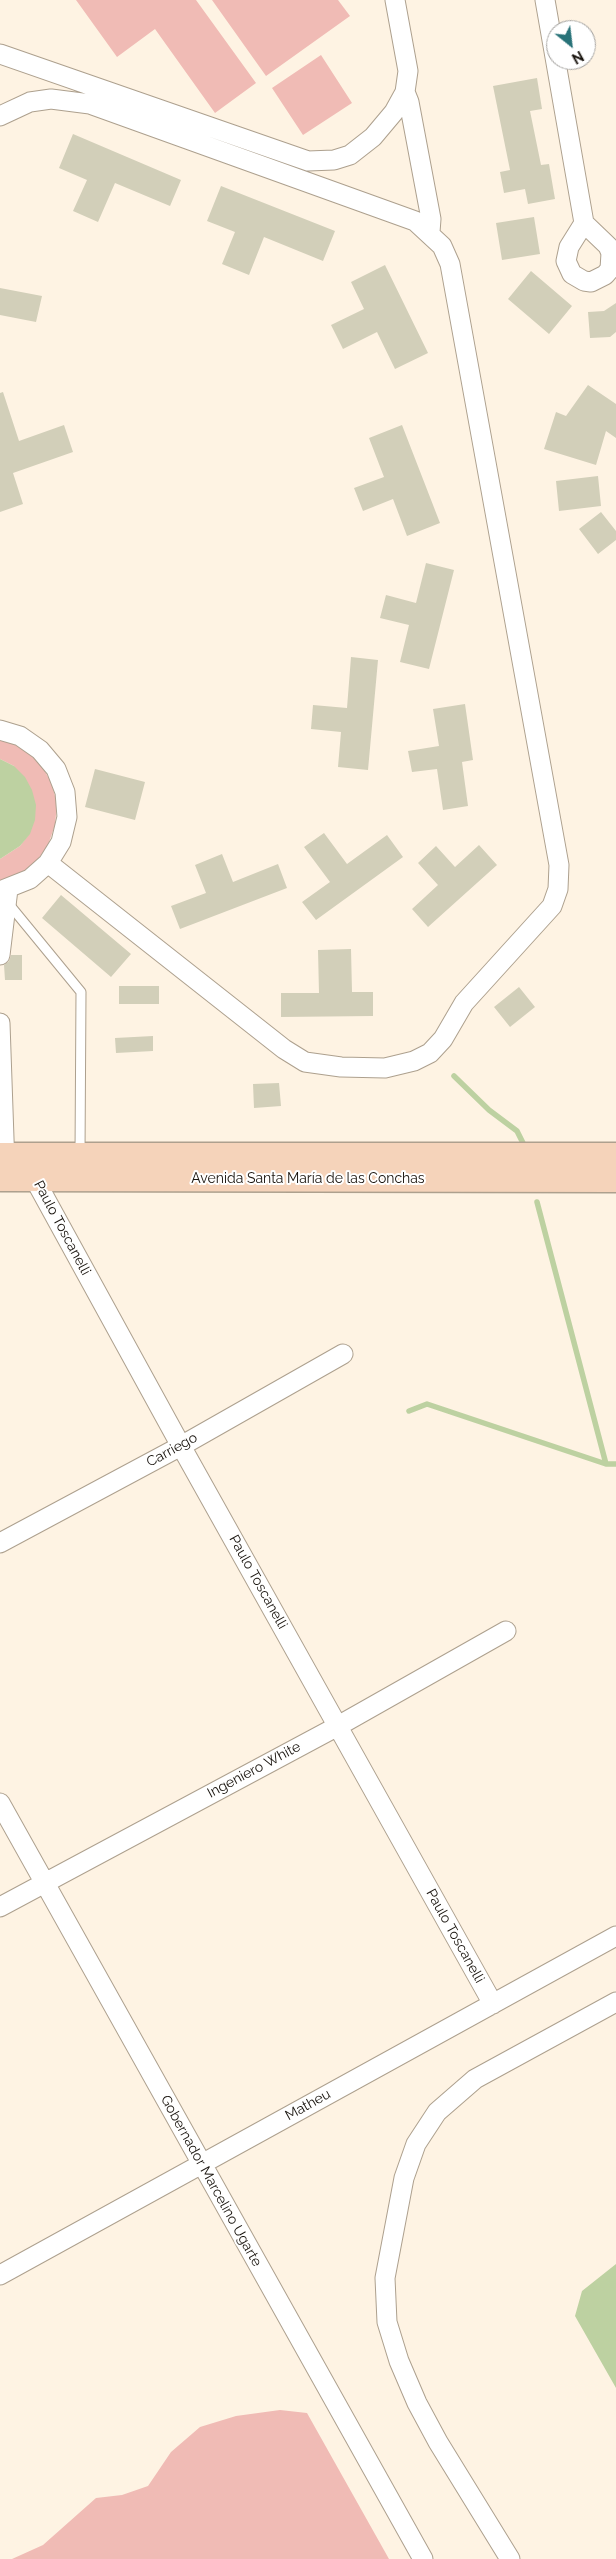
<!DOCTYPE html>
<html>
<head>
<meta charset="utf-8">
<style>
  body { margin:0 }
  #map { position:relative; width:616px; height:2559px; overflow:hidden; background:#fef3e3; font-family:Raleway,sans-serif }
  canvas { display:block }
  .north { position:absolute; left:546px; top:20px; width:50px; height:50px; box-sizing:border-box; background:#fff; border:1px solid #a3a19e; border-radius:50%; rotate:151deg; font-size:14px; font-weight:700; line-height:20px; text-align:center; color:#18130d }
  .north::after { content:''; display:block; margin:auto; width:18px; height:22px; background:#287278; clip-path:polygon(50% 0,100% 100%,50% 72%,0 100%) }
</style>
</head>
<body>
<div id="map">
<canvas width="616" height="2559"></canvas>
<div class="north">N</div>
</div>
<script>
const context = document.querySelector('canvas').getContext('2d');
context.lineJoin = 'round';
function paint(path, color) { context.fillStyle = color; context.fill(path, 'evenodd'); }
const shape = rows => new Path2D(rows.map(r => 'M' + r).join(''));
function stroke(path, color, width, dash) { context.strokeStyle = color; context.lineWidth = width; context.lineCap = dash ? 'butt' : 'round'; context.setLineDash(dash || []); context.stroke(path); }
function write(font, color, halo, rows, align = 'center') {
  context.font = font + ' Raleway,sans-serif'; context.lineWidth = 4; context.setLineDash([]); context.textBaseline = 'middle'; context.strokeStyle = halo; context.fillStyle = color; for (const [text, x, y, turn = 0] of rows) {
    context.save(); context.translate(x, y); context.rotate((+turn || 0) * Math.PI / 180); context.textAlign = isNaN(turn) ? turn : align; if (halo) context.strokeText(text, 0, 0); context.fillText(text, 0, 0); context.restore();
  }
}
paint(shape([
  [76,0,196,0,256,83,215,113,155,29,117,57],
  [212,0,338,0,350,16,266,76],
  [321,55,352,103,303,135,272,88],
  [0,739,9,741,27,751,42,766,52,784,57,804,55,825,48,845,36,862,19,875,0,882,0,859,20,846,29,834,14,766,0,759],
  [280,2410,307,2413,389,2559,12,2559,43,2545,96,2498,122,2495,148,2486,171,2452,200,2427,236,2416]
]), '#f0bbb5');
paint(shape([
  [0,759,14,766,25,777,32,790,36,805,35,820,30,834,20,846,0,859],
  [616,2264,616,2388,575,2316,582,2291]
]), '#bdd1a1');
stroke(shape([
  [454,1076,489,1110,517,1131,523,1143],
  [409,1411,427,1404,606,1464,537,1202],
  [606,1464,616,1464]
]), '#bdd1a1', 5.5);
paint(shape([
  [537,78,542,109,530,111,541,165,549,164,555,199,528,204,525,189,504,193,500,172,510,170,493,86],
  [73,134,181,180,170,206,115,183,98,222,73,211,87,180,59,168],
  [221,186,335,231,323,261,264,237,249,275,222,264,235,232,207,221],
  [534,217,540,254,502,260,496,223],
  [385,265,428,353,395,369,377,332,343,349,331,325,364,309,351,282],
  [531,271,572,306,549,334,508,299],
  [0,288,42,296,36,322,0,315],
  [616,303,616,332,610,337,590,338,588,312,604,311],
  [588,385,616,404,616,438,606,431,596,465,544,449,556,412,566,416],
  [3,392,19,441,64,425,73,452,13,473,23,504,0,512,0,393],
  [402,425,440,523,407,536,393,499,363,511,354,488,384,477,369,438],
  [598,476,601,506,559,511,556,481],
  [601,512,616,531,616,540,598,554,579,529],
  [426,563,454,570,429,669,400,662,409,625,380,618,386,595,416,603],
  [351,657,378,660,368,770,338,767,341,732,311,729,313,705,347,708],
  [465,704,473,760,462,762,468,806,443,810,437,769,412,772,408,751,439,746,433,709],
  [95,769,145,782,135,820,85,807],
  [324,833,347,864,387,835,403,857,316,920,302,902,330,882,304,847],
  [479,845,497,865,428,927,412,909,438,885,418,863,436,846,455,867],
  [222,854,233,882,278,864,287,888,180,929,171,906,206,893,195,865],
  [61,895,131,954,111,977,42,918],
  [351,949,352,992,373,992,373,1016,281,1017,281,993,319,993,318,950],
  [11,955,22,955,22,980,5,980,4,965,9,961],
  [119,986,159,986,159,1004,119,1004],
  [519,987,535,1007,510,1027,494,1007],
  [153,1036,153,1051,116,1053,115,1038],
  [279,1083,281,1106,254,1108,253,1084]
]), '#d2cfb9');
const service = shape([
  [8,903,81,992,80,1154]
]);
const minor = shape([
  [545,0,584,223,608,246,611,253,610,269,605,275,591,282,584,281,572,274,566,261,569,247,584,223],
  [0,54,308,161,334,160,350,155,373,137,394,112,405,92,408,71,395,0],
  [405,92,409,102,431,219,430,232],
  [0,116,30,102,51,99,90,104,415,221,442,246,450,264,559,865,558,889,552,906,464,1003,443,1039,430,1053,414,1061,385,1068,341,1067,305,1062,284,1049,48,863],
  [0,730,20,736,40,750,56,769,65,792,67,817,61,842,48,863,30,879,0,891],
  [0,955,8,889],
  [0,1023,5,1167],
  [33,1169,34,1178,181,1446,493,2004],
  [0,1543,181,1446,343,1354],
  [0,1803,423,2559],
  [0,1907,338,1726,506,1631],
  [0,2275,616,1936],
  [510,2559,438,2442,417,2403,399,2361,387,2322,385,2278,404,2178,416,2144,437,2112,475,2079,616,2002]
]);
const secondary = shape([
  [0,1156,616,1156],
  [0,1178,616,1179]
]);
stroke(service, '#ada08e', 11);
stroke(minor, '#ada08e', 21);
stroke(secondary, '#ada08e', 29);
stroke(service, '#fff', 9);
stroke(minor, '#fff', 19);
stroke(secondary, '#f5d3ba', 26);
write('14px', '#18130d', '#fff', [
  ["Avenida Santa María de las Conchas",308,1179],
  ["Paulo Toscanelli",62,1228,62],
  ["Carriego",172,1450,-29],
  ["Paulo Toscanelli",258,1582,61],
  ["Ingeniero White",254,1770,-28],
  ["Paulo Toscanelli",455,1936,61],
  ["Matheu",308,2105,-29],
  ["Gobernador Marcelino Ugarte",211,2181,61]
]);
</script>
</body>
</html>
